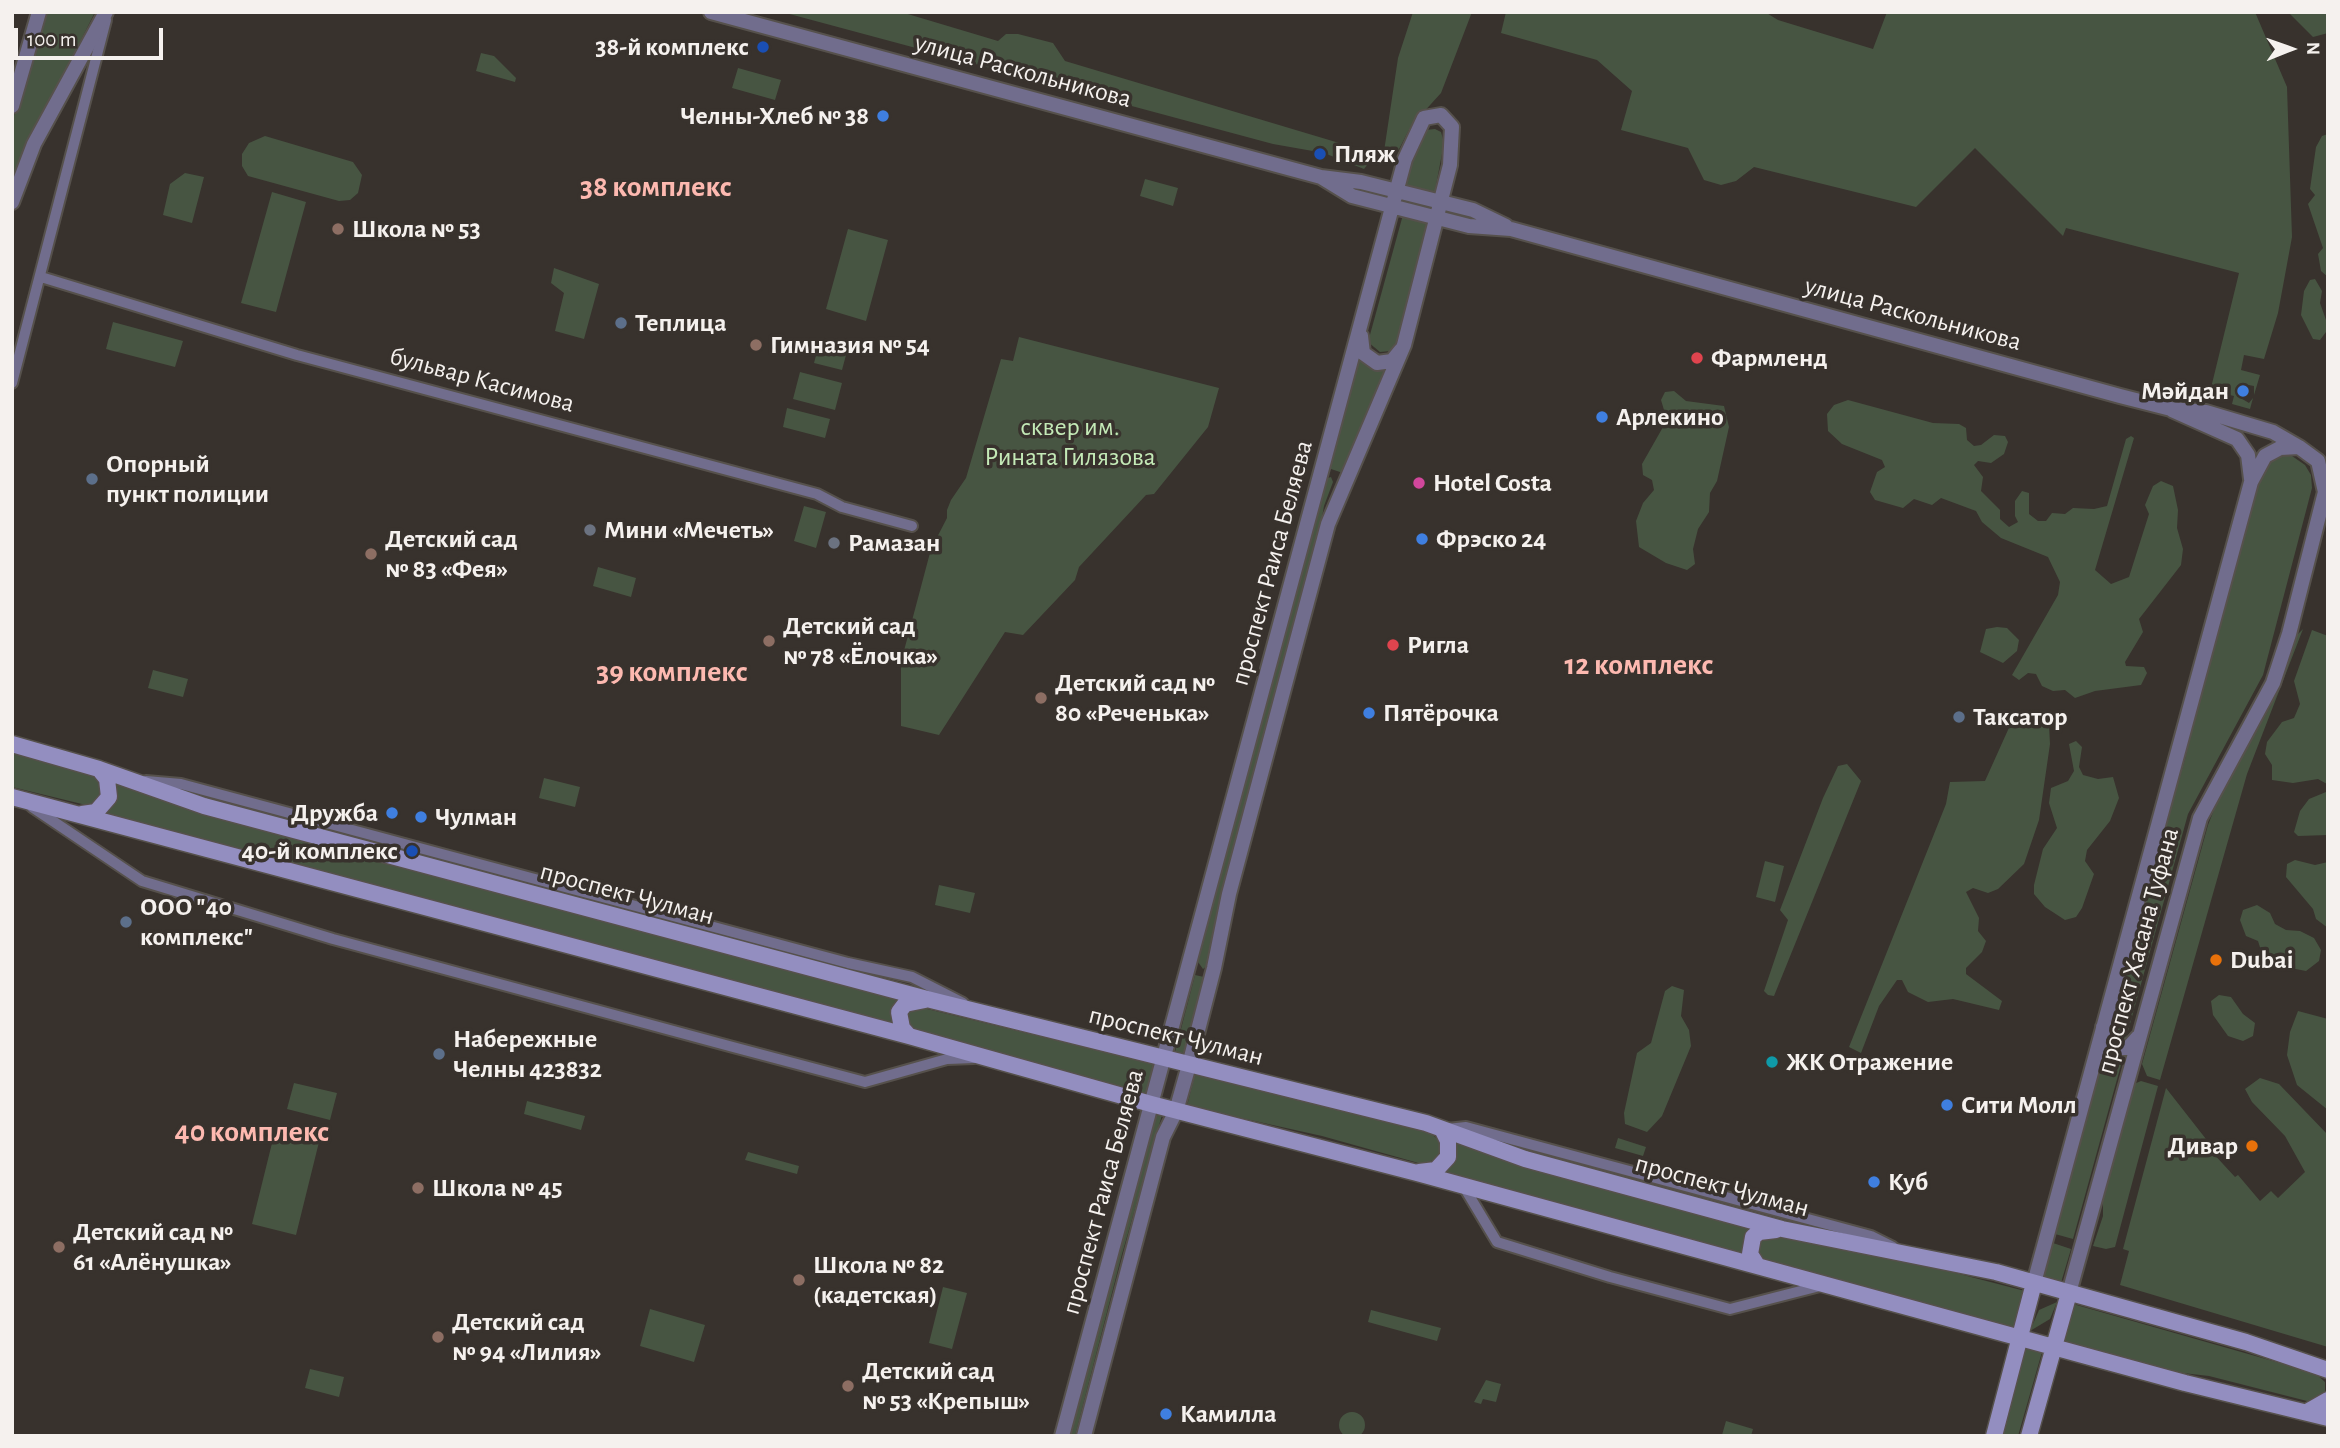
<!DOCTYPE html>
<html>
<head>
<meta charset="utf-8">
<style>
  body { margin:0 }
  #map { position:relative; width:2340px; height:1448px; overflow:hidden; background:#38322d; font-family:"Alegreya Sans",sans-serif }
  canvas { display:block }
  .frame { position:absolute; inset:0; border:14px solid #f5f1ee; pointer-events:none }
  .north { position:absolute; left:2256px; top:14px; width:70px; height:70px; -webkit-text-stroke:5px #38322d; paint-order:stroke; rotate:89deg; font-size:19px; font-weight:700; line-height:28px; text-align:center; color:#f5f1ee }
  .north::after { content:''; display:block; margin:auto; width:24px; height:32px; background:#f5f1ee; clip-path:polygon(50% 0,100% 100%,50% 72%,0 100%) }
  .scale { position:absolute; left:14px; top:28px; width:149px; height:32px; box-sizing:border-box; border:4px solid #f5f1ee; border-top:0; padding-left:9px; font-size:21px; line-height:24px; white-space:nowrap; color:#f5f1ee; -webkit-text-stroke:5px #38322d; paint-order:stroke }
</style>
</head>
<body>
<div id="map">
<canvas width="2340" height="1448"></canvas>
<div class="frame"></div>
<div class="north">N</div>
<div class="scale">100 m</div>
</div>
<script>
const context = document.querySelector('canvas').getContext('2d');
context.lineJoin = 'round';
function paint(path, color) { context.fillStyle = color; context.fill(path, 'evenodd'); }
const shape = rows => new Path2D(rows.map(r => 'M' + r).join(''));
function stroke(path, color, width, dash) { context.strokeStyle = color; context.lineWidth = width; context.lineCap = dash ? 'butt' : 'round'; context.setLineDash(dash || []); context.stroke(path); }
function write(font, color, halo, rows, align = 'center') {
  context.font = font + ' "Alegreya Sans",sans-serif'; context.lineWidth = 7; context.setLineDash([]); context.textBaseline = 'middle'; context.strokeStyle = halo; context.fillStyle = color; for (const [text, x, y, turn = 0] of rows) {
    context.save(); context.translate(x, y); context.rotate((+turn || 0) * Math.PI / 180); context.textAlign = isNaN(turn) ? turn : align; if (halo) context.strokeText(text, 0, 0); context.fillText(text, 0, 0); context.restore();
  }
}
paint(shape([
  [42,12,95,12,12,178,12,123],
  [782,12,901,12,998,41,1006,34,1018,34,1053,43,1065,61,1376,154,1364,169,1324,153,1273,144],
  [1413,12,1472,12,1441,93,1411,126,1397,153,1392,152,1383,158,1398,58],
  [1506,12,1765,12,1778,20,1873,49,1887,12,2255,12,2287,87,2292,237,2278,313,2264,359,2244,355,2241,370,2260,375,2254,395,2254,386,2243,384,2239,397,2249,403,2253,398,2250,409,2232,404,2234,396,2225,394,2224,402,2212,398,2210,392,2239,273,2066,228,2063,236,1975,148,1916,207,1754,167,1736,181,1721,185,1704,180,1688,148,1621,130,1632,91,1597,60,1501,33],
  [2288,12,2328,12,2328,33,2313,37],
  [481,53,494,56,516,78,515,82,476,71],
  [738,68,781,80,775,100,732,88],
  [1435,129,1441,132,1444,143,1434,196,1401,187,1409,158,1426,130],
  [2328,134,2328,277,2321,271,2318,254,2323,248,2308,204,2315,195,2310,189,2316,147,2322,136],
  [265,136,353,162,362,175,358,193,350,200,339,201,248,176,242,166,242,154,249,143],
  [185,173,204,177,192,223,163,215,170,184],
  [1145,179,1178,188,1173,206,1140,196],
  [272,192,306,202,276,312,241,303],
  [1404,211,1430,219,1396,345,1391,351,1380,352,1368,342],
  [848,229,888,240,866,321,826,309],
  [554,268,599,284,584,339,555,331,564,293,551,283],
  [2315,279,2322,291,2320,303,2326,320,2326,332,2320,340,2313,339,2301,315,2304,291,2310,280],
  [113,322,183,341,175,367,106,349],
  [1019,337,1219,388,1208,427,1154,494,1146,495,1079,567,1075,580,1023,635,1005,632,939,735,901,726,901,662,931,549,947,518,947,510,951,500,966,478,1001,359,1013,361],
  [818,348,846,355,842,370,814,363],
  [1360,355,1393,366,1343,473,1328,468],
  [800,372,842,383,835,410,793,399],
  [1674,391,1686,401,1724,406,1729,427,1717,481,1710,493,1709,512,1698,529,1693,549,1695,564,1687,570,1666,563,1639,547,1636,521,1643,503,1654,490,1652,480,1643,475,1642,464,1667,420,1661,400,1665,392],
  [1848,400,1933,423,1959,424,1966,428,1967,440,1974,446,1981,445,1994,435,2005,436,2008,442,2004,454,1991,463,1978,461,1974,465,1983,477,1981,491,2000,510,2000,519,2009,527,2018,522,2015,516,2015,501,2022,491,2029,493,2029,514,2038,521,2046,521,2052,513,2065,514,2073,508,2094,509,2107,506,2126,439,2131,436,2134,438,2095,570,2111,584,2129,577,2149,514,2145,505,2153,486,2161,481,2173,486,2178,510,2177,528,2183,549,2181,565,2139,619,2143,632,2125,662,2126,666,2144,667,2147,673,2141,685,2095,691,2075,698,2065,690,2053,691,2042,686,2036,674,2028,673,2019,680,2012,675,2058,595,2060,582,2048,557,2001,538,1982,522,1976,511,1941,498,1932,505,1914,499,1903,508,1875,500,1870,492,1877,472,1885,467,1882,460,1842,444,1828,431,1827,414,1834,405],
  [787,408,830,419,825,438,783,427],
  [2283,455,2292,456,2305,465,2311,475,2312,488,2263,675,2188,814,2125,1042,2111,1041,2110,1035,2150,878,2185,759,2214,638,2261,473,2267,464],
  [1331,477,1333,482,1324,506,1318,540,1207,966,1203,969,1198,962,1325,479],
  [804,506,826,512,816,548,794,541],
  [598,567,636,578,631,597,593,586],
  [1997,627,2007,628,2019,640,2017,651,2003,663,1980,652,1986,629],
  [2303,629,2247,774,2160,1080,2147,1076,2142,1064,2208,825,2219,797,2270,707,2296,636],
  [2312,630,2328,636,2328,835,2298,836,2294,832,2300,811,2309,799,2326,792,2327,784,2318,779,2293,783,2272,780,2272,765,2265,754,2267,742,2282,722,2294,718,2300,704,2294,681],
  [153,670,188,679,183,697,148,688],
  [2041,716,2049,725,2050,744,2039,820,2024,864,1998,889,1988,893,1973,888,1966,892,1979,918,1978,931,1986,941,1982,952,1966,968,1966,974,2002,1001,1999,1010,1953,999,1928,1002,1908,992,1902,980,1897,980,1879,1006,1861,1053,1849,1047,1946,804,1950,782,1985,781,2012,721,2019,717],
  [2076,741,2082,747,2079,767,2083,775,2098,779,2113,777,2119,798,2110,821,2087,850,2085,861,2094,874,2082,908,2076,917,2065,920,2045,907,2034,894,2034,885,2043,849,2057,828,2049,803,2051,788,2068,781,2074,771,2069,744],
  [12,753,95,775,100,780,102,796,94,804,86,805,12,787],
  [1847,764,1861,781,1774,996,1768,995,1764,991,1788,920,1780,910,1823,798,1838,766],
  [544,778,580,787,575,807,539,798],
  [115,781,901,997,893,1008,895,1028,100,815],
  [2295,860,2315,865,2328,862,2328,928,2316,919,2313,909,2286,877,2287,864],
  [1765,861,1784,866,1775,902,1756,897],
  [939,885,975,893,970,913,935,905],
  [2257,905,2270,913,2275,924,2286,930,2300,931,2314,938,2321,950,2319,961,2306,971,2265,963,2258,941,2246,936,2240,920,2243,910],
  [1195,975,1204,977,1184,1054,1175,1052],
  [1672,986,1684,990,1681,1016,1689,1030,1691,1046,1662,1116,1647,1132,1625,1124,1624,1113,1637,1053,1651,1043,1665,991],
  [2219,995,2231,997,2243,1014,2255,1023,2253,1036,2243,1041,2228,1036,2213,1015,2211,1001],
  [919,1007,1154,1064,1146,1094,909,1029,906,1011],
  [2298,1011,2328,1019,2328,1110,2297,1085,2287,1055,2290,1032],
  [2105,1049,2124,1054,2073,1239,2055,1234],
  [1195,1074,1429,1132,1441,1142,1440,1158,1422,1164,1322,1136,1187,1106],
  [2260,1078,2279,1084,2328,1135,2328,1347,2120,1285,2129,1251,2123,1249,2166,1088,2213,1148,2211,1151,2235,1177,2238,1175,2260,1201,2271,1191,2278,1198,2305,1172,2285,1136,2252,1102,2245,1089],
  [2141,1081,2158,1086,2115,1247,2106,1249,2093,1246,2103,1216,2103,1189,2134,1084],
  [294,1083,337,1093,330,1120,287,1109],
  [527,1101,585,1116,581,1130,524,1114],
  [1154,1113,1162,1115,1122,1254,1075,1436,1067,1436],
  [275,1131,319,1142,296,1235,252,1224],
  [1618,1138,1646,1147,1643,1156,1615,1148],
  [1454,1141,1754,1226,1744,1237,1742,1248,1745,1256,1441,1175,1453,1165],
  [748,1152,799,1166,797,1174,745,1160],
  [1772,1236,1921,1264,2025,1291,2014,1327,1766,1263,1756,1253,1759,1240],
  [2053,1243,2071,1249,2060,1286,2043,1281],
  [943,1287,967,1293,952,1349,929,1343],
  [2057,1302,2050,1319,2030,1331,2039,1310],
  [2073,1304,2315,1373,2325,1382,2325,1394,2315,1401,2307,1401,2209,1376,2174,1372,2063,1341],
  [650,1309,705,1325,694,1362,640,1346],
  [1371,1310,1441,1328,1437,1341,1368,1322],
  [2025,1348,2042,1352,2018,1436,1999,1436],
  [310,1369,344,1377,339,1397,305,1388],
  [1486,1380,1501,1384,1496,1402,1483,1399,1481,1404,1474,1402],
  '1339 1425a13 13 0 1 1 26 0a13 13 0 1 1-26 0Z',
  [1726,1421,1753,1429,1751,1436,1722,1435]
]), '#475542');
const minor = shape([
  [41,277,297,355,817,494,842,507,912,526],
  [12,383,106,20],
  [146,781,181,784,848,963,912,977,963,1003],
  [32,807,142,881,333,939,733,1047,865,1082,947,1059,974,1058],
  [1447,1129,1466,1127,1871,1236,1893,1247],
  [1464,1187,1497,1242,1610,1277,1730,1309,1820,1286]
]);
const tertiary = shape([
  [711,12,1321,177,1361,182,1473,210,1506,226],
  [12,106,39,12],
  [1321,177,1352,196,1469,226,1511,229,2120,396,2171,409,2206,412,2273,432,2299,447],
  [12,202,34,144,106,12],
  [1361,336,1363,353,1377,363,1392,361,1401,350],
  [2172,410,2237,439,2248,455,2251,479],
  [2103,1027,2104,1039,2111,1048,2128,1048,2138,1037],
  [2034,1283,2251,482,2265,456,2280,448,2299,447,2318,461,2325,492,2289,634,2273,683,2200,818,2069,1293],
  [1062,1436,1405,159,1424,118,1441,115,1452,127,1450,165,1404,345,1328,524,1229,894,1214,968,1189,1065,1176,1111,1163,1137,1084,1436]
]);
const secondary = shape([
  [12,744,99,769,204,806,931,1000,1426,1123,1525,1159,1782,1229,1996,1272,2246,1342,2328,1370],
  [12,797,909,1036,1151,1104,1417,1173,2185,1383,2328,1418],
  [82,814,96,812,109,797,107,779,99,769],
  [909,1036,902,1028,899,1012,905,1004,925,1000],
  [1419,1172,1436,1170,1448,1157,1448,1141,1442,1129],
  [1757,1265,1750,1254,1753,1237,1759,1232,1776,1230],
  [2307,1412,2328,1400],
  [1994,1436,2034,1283],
  [2029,1436,2069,1293]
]);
stroke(minor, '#56514c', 14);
stroke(tertiary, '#56514c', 18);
stroke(secondary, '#56514c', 19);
stroke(minor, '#716d8d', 10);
stroke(tertiary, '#716d8d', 14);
stroke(secondary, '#938ec0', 16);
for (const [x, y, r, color] of [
  [763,47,7,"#1a4fb4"],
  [883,116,7,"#3f7fe0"],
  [1320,154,7,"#1a4fb4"],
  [338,229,7,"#8d6e63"],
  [621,323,7,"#5c6f8a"],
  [756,345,7,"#8d6e63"],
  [1697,358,7,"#e0444e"],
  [2243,391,7,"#3f7fe0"],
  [1602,417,7,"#3f7fe0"],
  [92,479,7,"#5c6f8a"],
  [1419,483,7,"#d1479c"],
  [590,530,7,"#6b7280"],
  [1422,539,7,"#3f7fe0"],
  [834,543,7,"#6b7280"],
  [371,554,7,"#8d6e63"],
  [769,641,7,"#8d6e63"],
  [1393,645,7,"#e0444e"],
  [1041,698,7,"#8d6e63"],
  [1369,713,7,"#3f7fe0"],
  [1959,717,7,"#5c6f8a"],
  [392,813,7,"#3f7fe0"],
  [421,817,7,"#3f7fe0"],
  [412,851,7,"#1a4fb4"],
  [126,922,7,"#5c6f8a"],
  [2216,960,7,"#e8710a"],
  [439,1054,7,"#5c6f8a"],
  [1772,1062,7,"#0f9aa8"],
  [1947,1105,7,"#3f7fe0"],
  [2252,1146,7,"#e8710a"],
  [1874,1182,7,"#3f7fe0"],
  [418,1188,7,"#8d6e63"],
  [59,1247,7,"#8d6e63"],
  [799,1280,7,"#8d6e63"],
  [438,1337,7,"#8d6e63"],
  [848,1386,7,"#8d6e63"],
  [1166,1414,7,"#3f7fe0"]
]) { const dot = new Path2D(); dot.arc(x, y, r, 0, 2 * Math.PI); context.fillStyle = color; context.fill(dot); stroke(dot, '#38322d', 2.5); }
write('bold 26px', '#f5f1ee', '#38322d', [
  ["38-й комплекс",749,47,"right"],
  ["Челны-Хлеб № 38",869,116,"right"],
  ["Пляж",1334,154],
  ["Школа № 53",352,229],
  ["Теплица",635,323],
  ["Гимназия № 54",770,345],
  ["Фармленд",1711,358],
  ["Мәйдан",2229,391,"right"],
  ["Арлекино",1616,417],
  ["Опорный",106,464],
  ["пункт полиции",106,494],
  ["Hotel Costa",1433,483],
  ["Мини «Мечеть»",604,530],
  ["Детский сад",385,539],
  ["№ 83 «Фея»",385,569],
  ["Фрэско 24",1436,539],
  ["Рамазан",848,543],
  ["Детский сад",783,626],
  ["№ 78 «Ёлочка»",783,656],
  ["Ригла",1407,645],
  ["Детский сад №",1055,683],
  ["80 «Реченька»",1055,713],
  ["Пятёрочка",1383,713],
  ["Таксатор",1973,717],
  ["Дружба",378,813,"right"],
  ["Чулман",435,817],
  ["40-й комплекс",398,851,"right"],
  ["ООО \"40",140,907],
  ["комплекс\"",140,937],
  ["Dubai",2230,960],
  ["Набережные",453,1039],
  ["Челны 423832",453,1069],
  ["ЖК Отражение",1786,1062],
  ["Сити Молл",1961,1105],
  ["Дивар",2238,1146,"right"],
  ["Куб",1888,1182],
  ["Школа № 45",432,1188],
  ["Детский сад №",73,1232],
  ["61 «Алёнушка»",73,1262],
  ["Школа № 82",813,1265],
  ["(кадетская)",813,1295],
  ["Детский сад",452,1322],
  ["№ 94 «Лилия»",452,1352],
  ["Детский сад",862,1371],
  ["№ 53 «Крепыш»",862,1401],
  ["Камилла",1180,1414]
], 'left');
write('26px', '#f5f1ee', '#38322d', [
  ["улица Раскольникова",1023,71,15],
  ["улица Раскольникова",1913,314,15],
  ["бульвар Касимова",482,380,15],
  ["проспект Раиса Беляева",1272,563,-75],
  ["проспект Чулман",627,894,15],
  ["проспект Хасана Туфана",2138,951,-75],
  ["проспект Чулман",1176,1036,14],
  ["проспект Чулман",1722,1186,15],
  ["проспект Раиса Беляева",1103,1192,-75]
]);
write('26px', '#c4eab7', '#38322d', [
  ["сквер им.",1070,427],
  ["Рината Гилязова",1070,457]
]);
write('bold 30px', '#fdb9b0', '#38322d', [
  ["38 комплекс",656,187],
  ["12 комплекс",1639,665],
  ["39 комплекс",672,672],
  ["40 комплекс",252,1132]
]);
</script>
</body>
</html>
